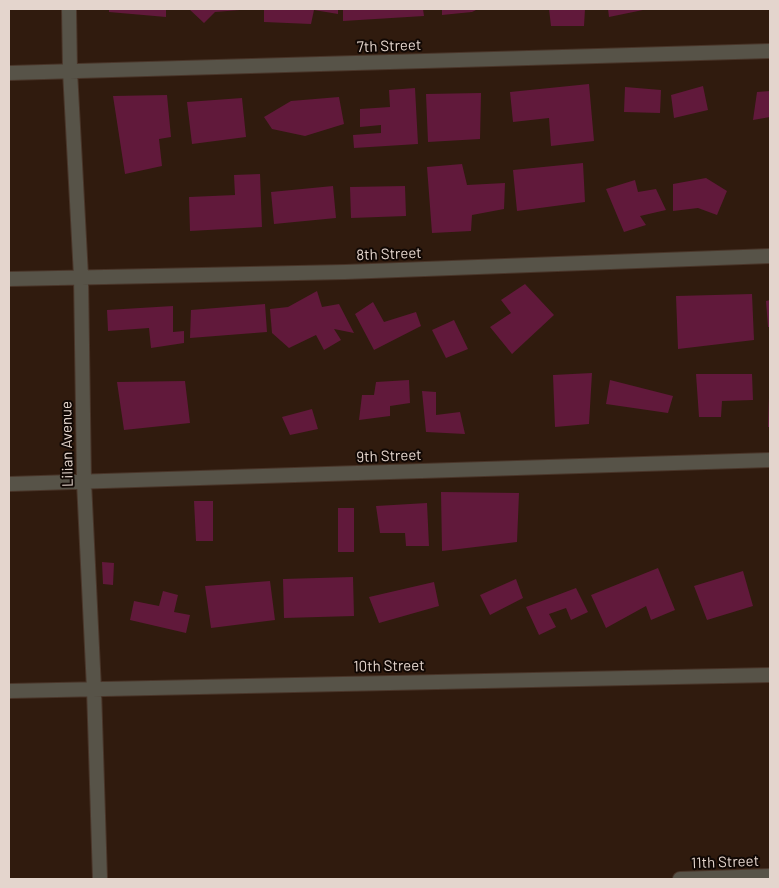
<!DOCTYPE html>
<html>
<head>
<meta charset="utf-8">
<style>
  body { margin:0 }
  #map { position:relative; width:779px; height:888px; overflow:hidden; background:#301b0e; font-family:Barlow,sans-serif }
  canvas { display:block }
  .frame { position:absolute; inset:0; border:10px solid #e4d5cd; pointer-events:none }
</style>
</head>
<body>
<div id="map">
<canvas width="779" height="888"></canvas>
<div class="frame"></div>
</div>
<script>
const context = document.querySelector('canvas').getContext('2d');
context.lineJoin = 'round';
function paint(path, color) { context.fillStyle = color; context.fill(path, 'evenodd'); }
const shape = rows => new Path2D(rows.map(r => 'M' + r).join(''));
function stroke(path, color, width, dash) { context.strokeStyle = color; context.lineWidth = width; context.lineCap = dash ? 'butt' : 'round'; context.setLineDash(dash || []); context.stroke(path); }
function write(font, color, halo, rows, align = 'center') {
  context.font = font + ' Barlow,sans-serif'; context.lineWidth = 4; context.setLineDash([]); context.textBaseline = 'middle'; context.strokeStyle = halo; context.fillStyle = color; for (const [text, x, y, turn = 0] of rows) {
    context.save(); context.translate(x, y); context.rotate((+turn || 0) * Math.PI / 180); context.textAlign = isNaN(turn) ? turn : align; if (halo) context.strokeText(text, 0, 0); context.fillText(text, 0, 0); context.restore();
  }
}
paint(shape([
  [109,9,166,9,166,17,109,12],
  [189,9,239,9,240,10,215,12,204,23],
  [264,9,338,9,338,14,314,10,311,24,264,22],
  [343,9,423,9,424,16,343,21],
  [442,9,478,9,472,12,442,15],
  [549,9,585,9,584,26,551,26],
  [608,9,643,9,643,10,609,17],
  [589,84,594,141,551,146,549,118,513,122,510,92],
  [703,86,708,110,674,118,671,95],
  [625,87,661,90,660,113,624,112],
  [415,88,418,144,354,148,353,135,381,133,381,125,360,127,360,109,390,107,389,90],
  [770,91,770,117,753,120,757,92],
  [481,93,480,139,428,142,426,94],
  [167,95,171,137,159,139,162,166,125,174,113,96],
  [339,97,344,124,305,136,272,129,264,117,291,101],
  [242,98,246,137,192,144,187,102],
  [583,163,585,202,517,211,513,170],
  [462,164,467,185,505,183,504,209,472,215,471,231,432,233,427,167],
  [260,174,262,227,190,231,189,197,235,195,234,175],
  [706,178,727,191,717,215,698,208,673,211,673,184],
  [635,180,638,192,656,189,666,210,640,216,646,225,624,232,606,189],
  [333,186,336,218,274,224,271,192],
  [405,186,406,216,351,218,350,187],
  [525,284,554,315,512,354,490,327,511,313,501,300],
  [317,291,322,307,339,304,354,333,334,329,341,340,324,350,316,335,289,348,272,333,270,309,288,307],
  [752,294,754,340,678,349,676,296],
  [770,300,770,327,768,327,766,301],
  [373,302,384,322,416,312,421,326,374,350,355,314],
  [265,304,267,332,190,338,191,310],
  [173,306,173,332,184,331,184,343,151,348,149,328,108,331,107,310],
  [454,320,468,349,446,358,432,330],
  [592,373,589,424,555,427,553,375],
  [696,374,752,374,753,400,722,401,721,417,699,417],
  [409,380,410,403,390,406,390,416,359,420,362,395,374,395,376,382],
  [610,380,673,396,668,413,606,404],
  [185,381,190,423,124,430,117,382],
  [422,391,436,392,436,415,460,412,465,434,426,432],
  [769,397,770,427,768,427],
  [312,409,318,429,290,435,282,417],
  [441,492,519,493,517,542,442,551],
  [194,501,213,501,213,541,196,541],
  [427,503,429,546,406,546,405,533,380,533,376,506],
  [338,508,354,508,354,552,338,552],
  [102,562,114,563,113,585,103,584],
  [658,568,675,610,651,620,646,606,606,628,591,595],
  [743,571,753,606,707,620,694,586],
  [353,577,354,616,284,618,283,579],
  [516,579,523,598,490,615,480,595],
  [270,581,275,620,211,628,205,586],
  [434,582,439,606,379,623,369,597],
  [576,588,588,612,571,620,566,608,549,614,556,627,539,635,526,607],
  [163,591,178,595,174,612,190,615,186,633,130,620,134,601,159,606]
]), '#61193b');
const minor = shape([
  [69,9,70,71,81,276,84,482,94,689,100,879],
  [9,73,770,51],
  [9,279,345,272,770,256],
  [9,484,770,460],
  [9,691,770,675],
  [680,879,770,876]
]);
stroke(minor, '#493529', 16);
stroke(minor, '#575348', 14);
write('15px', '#e4d5cd', '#110804', [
  ["7th Street",389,46,-2],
  ["8th Street",389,254,-2],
  ["Lilian Avenue",67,444,-91],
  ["9th Street",389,456,-2],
  ["10th Street",389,666,-1],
  ["11th Street",725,862,-2]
]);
</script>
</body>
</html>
